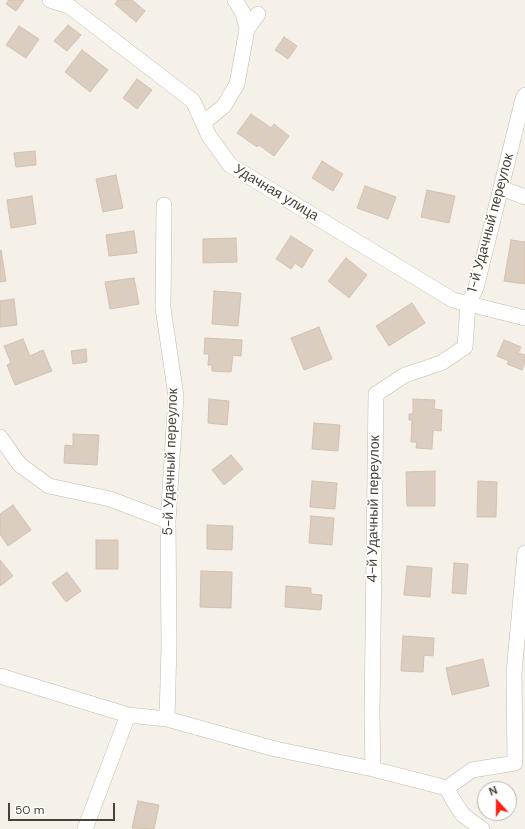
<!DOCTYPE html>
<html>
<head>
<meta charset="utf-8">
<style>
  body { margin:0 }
  #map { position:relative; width:525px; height:829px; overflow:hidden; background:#f5f0e8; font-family:"DM Sans",sans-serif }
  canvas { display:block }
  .north { position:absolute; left:477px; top:781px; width:40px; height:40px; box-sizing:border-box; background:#fff; border:1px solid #b7b3af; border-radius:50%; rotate:339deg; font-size:11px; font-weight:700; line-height:16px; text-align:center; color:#4a4036 }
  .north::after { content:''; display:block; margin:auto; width:14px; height:18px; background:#ff1f15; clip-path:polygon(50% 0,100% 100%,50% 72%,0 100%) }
  .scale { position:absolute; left:8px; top:803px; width:107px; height:18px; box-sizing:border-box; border:2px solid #4a4036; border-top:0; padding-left:5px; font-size:12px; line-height:14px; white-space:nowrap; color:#4a4036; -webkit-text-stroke:3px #fff; paint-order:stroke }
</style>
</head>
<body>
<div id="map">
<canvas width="525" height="829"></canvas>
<div class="north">N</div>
<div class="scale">50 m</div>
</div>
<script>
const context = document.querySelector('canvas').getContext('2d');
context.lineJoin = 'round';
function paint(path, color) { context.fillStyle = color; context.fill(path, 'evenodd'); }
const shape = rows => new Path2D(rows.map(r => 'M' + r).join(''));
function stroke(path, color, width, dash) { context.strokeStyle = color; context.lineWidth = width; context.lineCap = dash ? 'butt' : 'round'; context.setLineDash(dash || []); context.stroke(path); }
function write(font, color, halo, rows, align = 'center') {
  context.font = font + ' "DM Sans",sans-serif'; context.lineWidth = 3.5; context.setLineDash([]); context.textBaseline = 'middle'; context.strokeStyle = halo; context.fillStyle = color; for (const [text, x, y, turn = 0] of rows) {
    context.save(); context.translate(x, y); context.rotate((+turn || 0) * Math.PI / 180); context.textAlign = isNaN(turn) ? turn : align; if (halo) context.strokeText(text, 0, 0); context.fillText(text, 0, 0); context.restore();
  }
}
const building = shape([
  [9,0,24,0,16,11,6,4,9,0],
  [118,0,132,0,145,11,136,22,115,4,118,0],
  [68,25,81,35,67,51,54,41,68,25],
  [19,26,39,39,26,58,6,45,19,26],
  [284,37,297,46,288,59,275,50,284,37],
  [82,50,108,70,90,92,65,72,82,50],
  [137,79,152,90,137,109,123,98,137,79],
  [251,114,271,128,274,124,289,136,274,156,259,145,257,147,237,133,251,114],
  [35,151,36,165,16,167,14,153,35,151],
  [322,161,343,174,333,191,312,178,322,161],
  [116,175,123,208,103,212,96,179,116,175],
  [365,186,396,197,388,219,357,208,365,186],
  [427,190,455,196,449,223,421,217,427,190],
  [32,196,36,224,11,228,7,200,32,196],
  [134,231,137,253,109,256,106,235,134,231],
  [291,236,313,250,302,268,295,263,291,269,276,259,291,236],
  [236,238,237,262,203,263,203,239,236,238],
  [511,240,525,242,525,284,504,281,511,240],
  [0,250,1,250,6,281,0,282,0,250],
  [346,258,367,275,349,298,328,281,346,258],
  [134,278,139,304,110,309,105,282,134,278],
  [214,291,241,293,238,326,212,324,214,291],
  [14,299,17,325,0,327,0,301,14,299],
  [412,303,425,323,389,346,376,326,412,303],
  [319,327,332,359,304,370,291,338,319,327],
  [205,338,242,340,241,356,233,355,231,372,212,371,212,365,208,365,209,354,204,354,205,338],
  [23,339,30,356,43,350,52,371,15,385,7,365,11,363,4,346,23,339],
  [504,340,521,347,518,353,525,355,525,362,522,370,507,364,509,361,497,356,504,340],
  [86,349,87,362,73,364,71,351,86,349],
  [209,399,229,401,227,425,208,423,209,399],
  [413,399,435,400,434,409,442,410,441,431,433,430,432,449,416,448,417,442,411,442,412,420,409,420,409,414,413,414,413,399],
  [314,423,340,425,338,451,312,449,314,423],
  [73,434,99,435,97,465,64,463,65,445,73,446,73,434],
  [231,455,243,469,224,485,212,470,231,455],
  [435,471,435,506,407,506,406,472,435,471],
  [312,481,337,483,335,509,310,507,312,481],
  [478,481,497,482,496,517,477,517,478,481],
  [13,505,31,530,8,546,0,534,0,514,13,505],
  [311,516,334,518,332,545,309,543,311,516],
  [207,525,233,526,232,550,207,549,207,525],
  [96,540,118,540,118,569,96,569,96,540],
  [0,560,13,576,0,586,0,560],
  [454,563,468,564,466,594,452,593,454,563],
  [407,566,432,568,430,597,404,595,407,566],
  [201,571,232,572,231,608,200,607,201,571],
  [67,572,81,591,66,602,52,583,67,572],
  [286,586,311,588,311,594,322,595,321,610,285,607,286,586],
  [403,636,434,638,433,656,424,655,423,672,401,671,403,636],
  [483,659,489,686,452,695,446,668,483,659],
  [138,801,159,805,154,829,132,828,138,801]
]);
paint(building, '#dbcdbf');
stroke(building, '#d4c1ae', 1);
const minor = shape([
  [50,0,69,6,193,101,209,136,230,165,453,300,525,318],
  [235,0,243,13,247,29],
  [203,123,224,106,237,84,247,29,258,14],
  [501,188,525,197],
  [164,205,163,308,176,396,168,521,169,646,167,719],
  [0,437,20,465,49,486,110,499,168,521],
  [0,676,128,715,167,719,275,749,373,769,447,788],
  [373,769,372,716,376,394,405,375,441,363,465,347,468,304,476,288,523,99,525,95],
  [85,829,128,715],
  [482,829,463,815,453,800,447,788,472,770,515,763,514,673,525,553]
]);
stroke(minor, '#c5b9ac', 16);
stroke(minor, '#fff', 15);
write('14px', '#4a4036', '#fff', [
  ["Удачная улица",276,193,31],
  ["1-й Удачный переулок",491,223,-75],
  ["5-й Удачный переулок",171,462,-88],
  ["4-й Удачный переулок",374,509,-89]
]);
</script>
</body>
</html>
